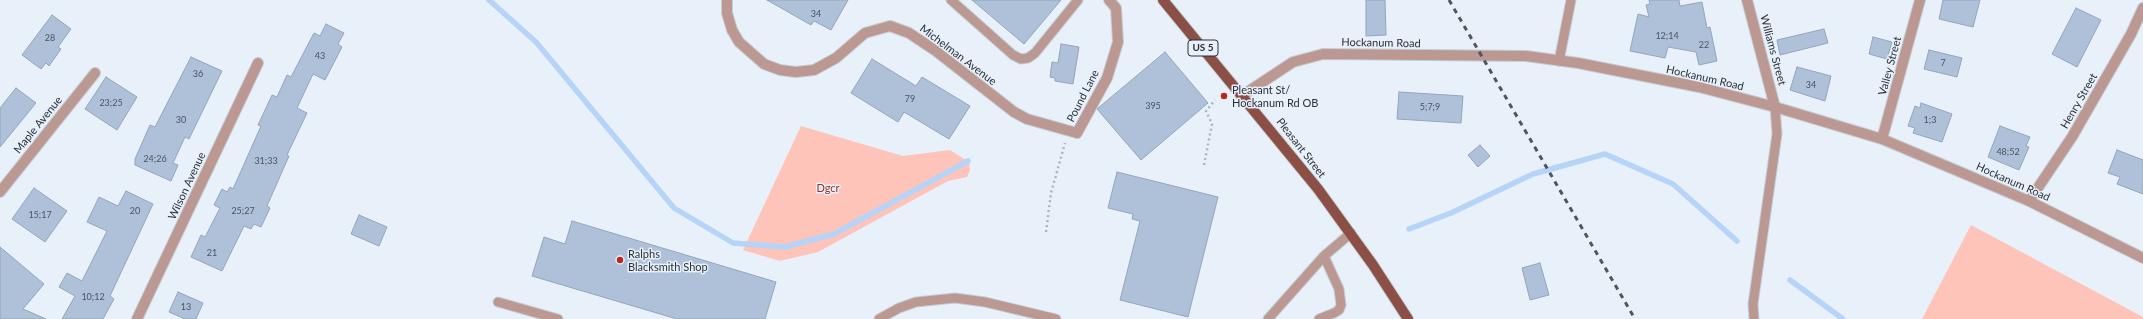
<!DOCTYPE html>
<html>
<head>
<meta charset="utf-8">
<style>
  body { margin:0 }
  canvas { display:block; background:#e8f0fa }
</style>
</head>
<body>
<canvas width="2143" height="319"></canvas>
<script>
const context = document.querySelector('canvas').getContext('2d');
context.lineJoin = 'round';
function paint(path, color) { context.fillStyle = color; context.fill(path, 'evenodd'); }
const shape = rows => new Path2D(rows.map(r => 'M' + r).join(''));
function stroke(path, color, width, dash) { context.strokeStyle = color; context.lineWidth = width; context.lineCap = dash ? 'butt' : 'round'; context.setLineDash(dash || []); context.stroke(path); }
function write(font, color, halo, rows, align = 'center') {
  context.font = font + ' Lato,sans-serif'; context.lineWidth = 3; context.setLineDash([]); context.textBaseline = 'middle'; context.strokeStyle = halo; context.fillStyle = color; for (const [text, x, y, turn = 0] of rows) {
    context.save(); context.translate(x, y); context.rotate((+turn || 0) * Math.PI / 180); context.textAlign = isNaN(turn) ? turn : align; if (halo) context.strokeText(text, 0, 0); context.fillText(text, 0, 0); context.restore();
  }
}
paint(shape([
  [801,126,903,156,950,150,969,162,970,170,967,177,948,181,818,252,780,261,743,250],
  [1971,225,2143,317,2143,319,1922,319]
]), '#fec4ba');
stroke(shape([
  [489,0,536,42,674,208,733,243,785,247,834,234,968,161],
  [1409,229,1451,213,1533,174,1605,154,1673,184,1737,241],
  [1790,280,1843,319]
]), '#b6d3f8', 5.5);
const building = shape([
  [767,0,848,0,831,30,814,21,811,25,767,0],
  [972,0,1061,0,1024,44,972,0],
  [1366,0,1385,0,1386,35,1366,36,1366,0],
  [1649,0,1679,0,1680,6,1702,2,1707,28,1710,27,1717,61,1699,65,1696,52,1668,47,1665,58,1630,51,1638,14,1649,17,1646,5,1650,4,1649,0],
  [1943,0,1980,0,1973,27,1939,19,1943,0],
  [2076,8,2101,20,2077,67,2052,54,2076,8],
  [52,15,71,29,58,47,61,49,49,66,46,63,41,69,22,55,52,15],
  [326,24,344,33,338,44,342,47,325,80,313,74,297,108,307,113,287,155,289,156,267,206,270,208,261,227,254,224,251,229,244,226,222,271,191,257,201,235,205,237,220,208,214,205,222,189,227,192,230,187,233,189,261,126,258,125,272,95,277,97,287,75,291,77,314,33,320,36,326,24],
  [1824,29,1828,43,1780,55,1777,40,1824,29],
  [1873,37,1892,42,1887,59,1869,54,1873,37],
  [1061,44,1079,47,1073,84,1055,81,1055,78,1050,77,1052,62,1058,63,1061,44],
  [1929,50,1962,58,1957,77,1924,69,1929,50],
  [1165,52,1208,103,1141,160,1097,109,1165,52],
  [191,57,222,71,189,139,185,137,173,163,178,165,171,181,135,165,135,159,150,125,155,127,191,57],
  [872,59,916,86,922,77,970,106,949,139,904,112,898,122,851,93,872,59],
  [1797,67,1831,76,1825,101,1790,90,1797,67],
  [106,77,137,97,117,130,85,109,106,77],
  [16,88,36,103,0,147,0,108,16,88],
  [1399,92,1463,96,1461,123,1397,119,1399,92],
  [1921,103,1952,114,1942,142,1913,133,1915,128,1908,126,1915,106,1920,108,1921,103],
  [2000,126,2030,137,2026,146,2029,147,2019,170,1988,157,2000,126],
  [1480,145,1490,156,1478,167,1468,155,1480,145],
  [2117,150,2143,160,2143,194,2117,184,2120,177,2108,173,2117,150],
  [1117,172,1218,197,1188,317,1120,300,1140,221,1132,219,1133,214,1108,208,1117,172],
  [34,188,67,211,45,242,12,219,34,188],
  [126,191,153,204,110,296,114,299,103,319,62,319,75,296,59,287,67,273,82,281,107,231,87,222,99,197,118,206,126,191],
  [359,215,387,227,379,246,351,234,359,215],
  [572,221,776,282,765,319,677,319,532,276,544,237,565,244,572,221],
  [0,247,44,284,23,309,46,319,0,319,0,247],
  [1540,263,1549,295,1530,300,1522,268,1540,263],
  [178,292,203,303,196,319,185,319,169,312,178,292]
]);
paint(building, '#aec1d8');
stroke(building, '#93a5bc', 1);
const service = shape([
  [951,0,1013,55,1021,59,1028,58,1035,53,1078,0],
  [1559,61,1571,0],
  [498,302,558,319],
  [879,319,899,308,916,302,955,298,985,302,1056,319],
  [1268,319,1324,256,1351,233],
  [1319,319,1334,313,1339,310,1341,305,1339,289,1324,256],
  [1754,319,1753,304,1777,134,1775,107]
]);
const minor = shape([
  [727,0,727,13,732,30,739,42,764,64,780,70,796,72,814,70,836,58,865,33,890,26,909,33,936,51,1014,112,1027,119,1077,133,1107,78,1118,42,1116,8,1109,0],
  [1747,0,1775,107],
  [1243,95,1293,62,1323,54,1526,56,1578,63,1699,87,1775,107,1882,139,2029,201,2143,258],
  [1882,139,1920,0],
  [0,192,95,73],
  [2029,201,2072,137,2131,34,2143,8],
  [137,319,258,63]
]);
const primary = shape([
  [1163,0,1318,189,1373,265,1408,319]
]);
stroke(service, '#c6cdd7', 11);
stroke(minor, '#c6cdd7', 12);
stroke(primary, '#c6cdd7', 12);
stroke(shape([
  [1204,165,1212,124,1206,111,1215,100],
  [1046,232,1051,193,1065,143]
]), '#acb4be', 2.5, [2, 3]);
stroke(service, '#bc9892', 9);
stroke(minor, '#bc9892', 10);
stroke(primary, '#8c4f46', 10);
stroke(shape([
  [1449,0,1635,319]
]), '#4f565f', 3, [5, 5]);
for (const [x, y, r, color] of [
  [1224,96,4,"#b82a20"],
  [620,260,4,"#b82a20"]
]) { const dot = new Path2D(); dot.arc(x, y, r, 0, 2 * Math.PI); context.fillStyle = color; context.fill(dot); stroke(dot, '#e8f0fa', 1.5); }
write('9px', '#4a5461', null, [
  ["34",816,14],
  ["12;14",1667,36],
  ["28",50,38],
  ["22",1704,45],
  ["43",320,56],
  ["7",1943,63],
  ["36",198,74],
  ["34",1811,85],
  ["79",910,99],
  ["23;25",111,103],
  ["395",1153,106],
  ["5;7;9",1430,107],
  ["30",181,120],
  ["1;3",1930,120],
  ["48;52",2008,152],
  ["24;26",155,159],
  ["31;33",266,161],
  ["20",135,211],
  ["25;27",243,211],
  ["15;17",40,215],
  ["21",212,253],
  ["10;12",93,297],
  ["13",186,307]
]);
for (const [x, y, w] of [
  [1203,48,30]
]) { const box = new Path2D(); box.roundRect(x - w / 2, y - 8, w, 16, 3); context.fillStyle = '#e8f0fa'; context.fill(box); stroke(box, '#293039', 1); }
write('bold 10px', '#293039', null, [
  ["US 5",1203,48]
]);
write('11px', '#293039', '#e8f0fa', [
  ["Hockanum Road",1381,43,1],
  ["Williams Street",1773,50,75],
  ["Michelman Avenue",958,55,37],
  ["Valley Street",1890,66,-75],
  ["Hockanum Road",1705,78,13],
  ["Pound Lane",1083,96,-63],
  ["Henry Street",2079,101,-60],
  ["Maple Avenue",38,125,-51],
  ["Pleasant Street",1301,148,52],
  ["Hockanum Road",2013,182,24],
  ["Wilson Avenue",187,186,-65]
]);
write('11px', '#293039', '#e8f0fa', [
  ["Pleasant St/",1232,90],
  ["Hockanum Rd OB",1232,103],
  ["Ralphs",628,254],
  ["Blacksmith Shop",628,267]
], 'left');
write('11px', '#913329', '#e8f0fa', [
  ["Dgcr",828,188]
]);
</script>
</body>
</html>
